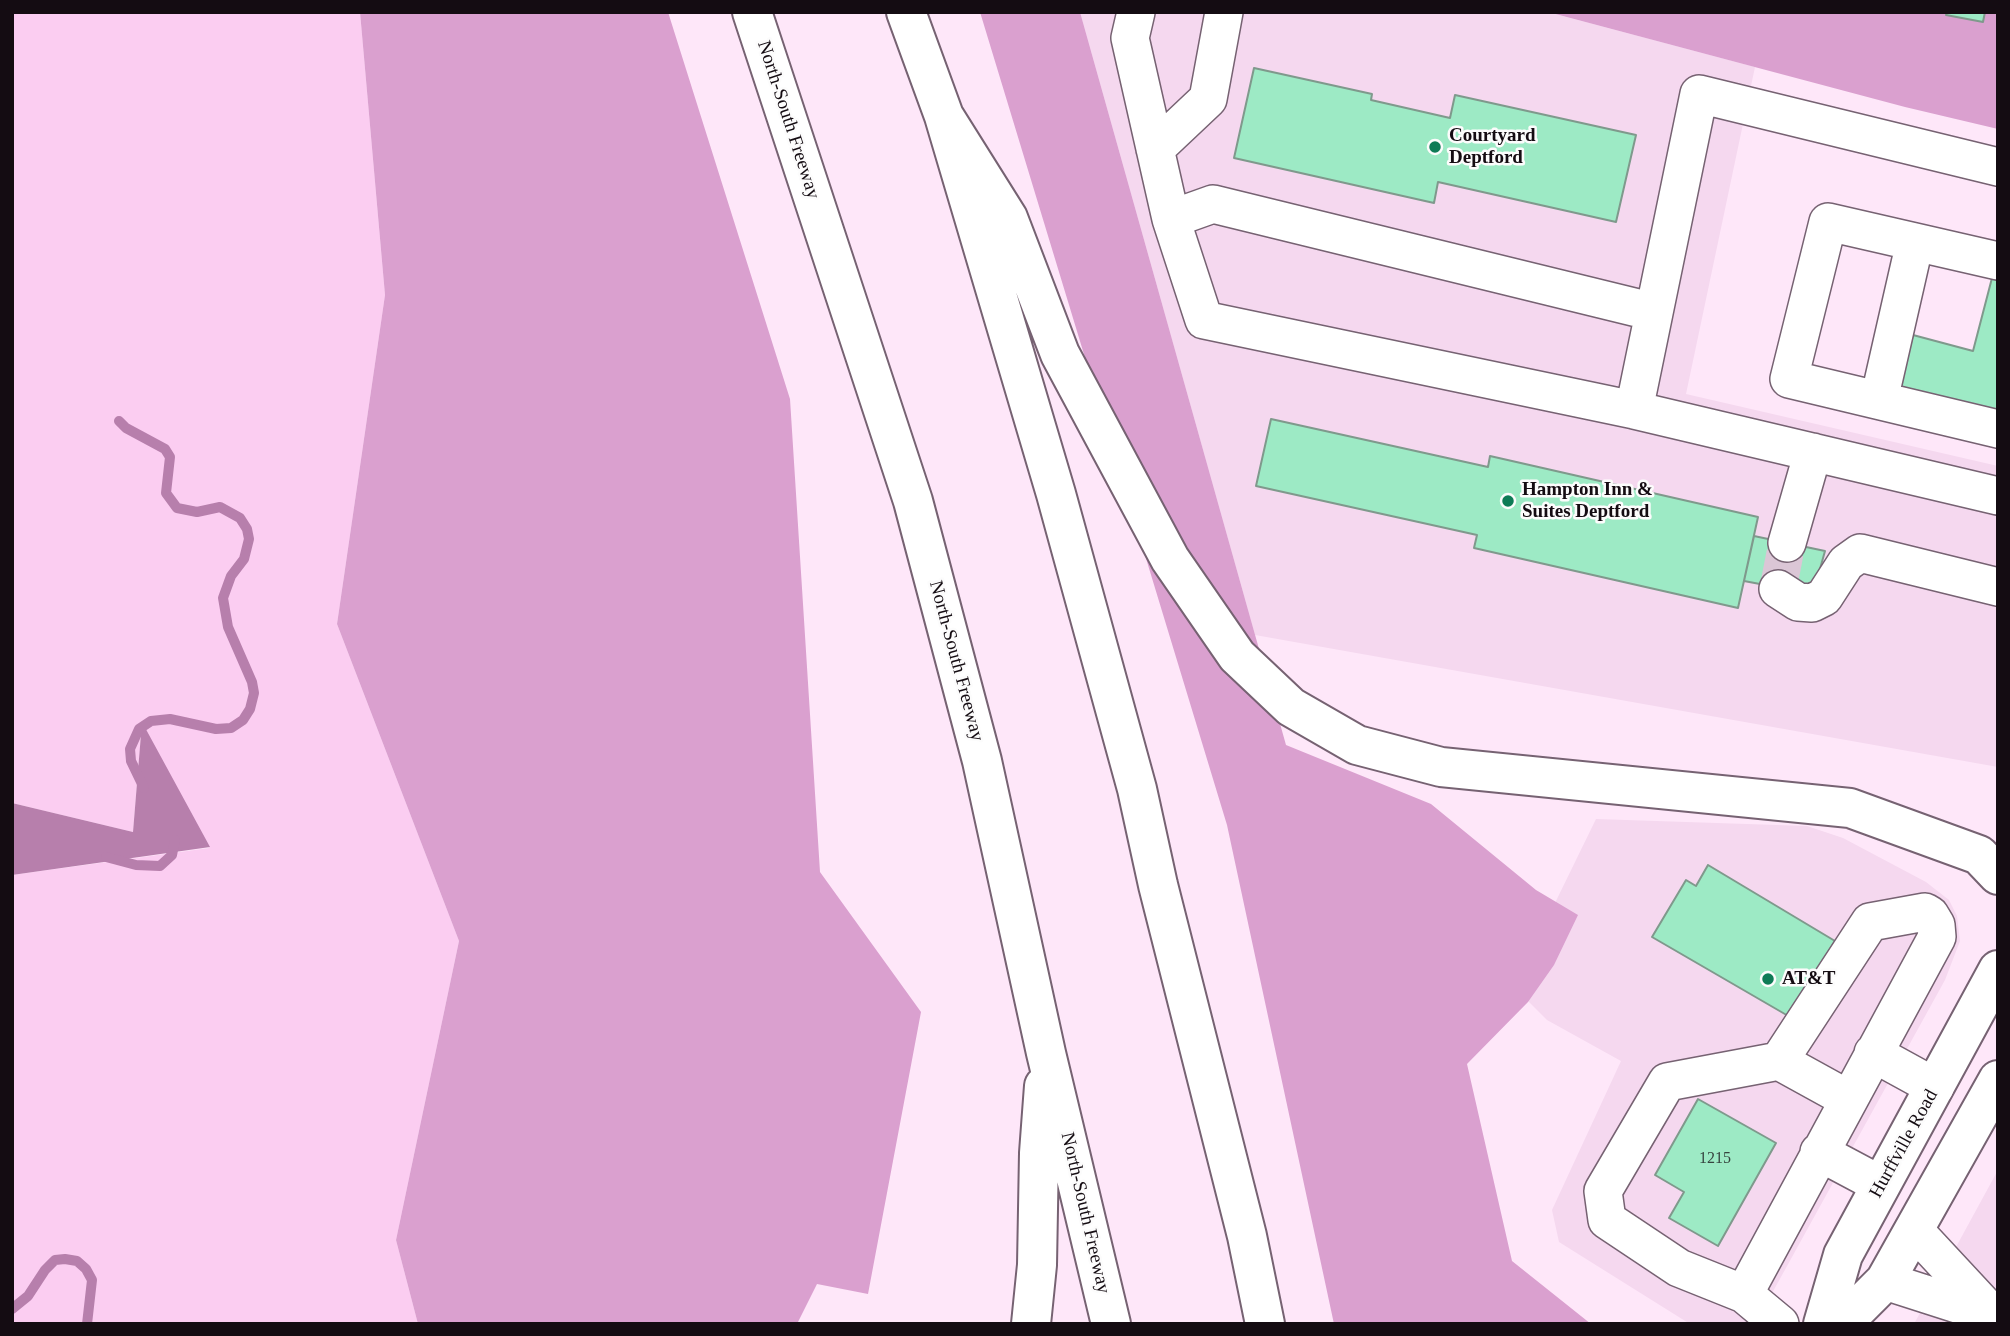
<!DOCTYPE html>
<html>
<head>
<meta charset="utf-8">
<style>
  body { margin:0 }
  #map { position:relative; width:2010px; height:1336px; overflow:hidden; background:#fee7f9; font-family:"Times New Roman",serif }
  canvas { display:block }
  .frame { position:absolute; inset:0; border:14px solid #140c12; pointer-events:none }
</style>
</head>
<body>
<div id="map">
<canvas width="2010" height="1336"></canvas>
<div class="frame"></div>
</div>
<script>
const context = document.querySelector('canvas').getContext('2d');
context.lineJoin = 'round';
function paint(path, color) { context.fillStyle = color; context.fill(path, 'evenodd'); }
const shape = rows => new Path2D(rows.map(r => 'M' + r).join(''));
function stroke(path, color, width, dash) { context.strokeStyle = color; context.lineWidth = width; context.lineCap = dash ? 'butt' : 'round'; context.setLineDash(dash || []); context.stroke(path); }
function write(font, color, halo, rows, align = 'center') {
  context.font = font + ' "Times New Roman",serif'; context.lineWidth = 5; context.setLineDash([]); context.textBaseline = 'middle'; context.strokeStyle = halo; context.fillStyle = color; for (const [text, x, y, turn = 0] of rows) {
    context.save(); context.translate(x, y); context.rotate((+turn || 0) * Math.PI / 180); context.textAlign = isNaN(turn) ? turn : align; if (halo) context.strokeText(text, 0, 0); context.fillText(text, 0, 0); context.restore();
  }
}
paint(shape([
  [1080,12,1548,12,1755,67,1686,394,1998,466,1998,767,1255,635],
  [1596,819,1807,826,1843,838,1926,882,1949,900,1957,916,1960,941,1945,980,1755,1324,1690,1324,1559,1242,1552,1210,1621,1061,1547,1020,1514,987],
  [1998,1170,1998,1324,1914,1324]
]), '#f5d8ef');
paint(shape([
  [12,12,360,12,385,295,337,624,459,941,396,1240,418,1324,12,1324,12,875,209,848,142,724,133,832,12,803]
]), '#fbcdf1');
paint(shape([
  [360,12,668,12,790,399,820,872,921,1012,868,1294,817,1284,797,1324,418,1324,396,1240,459,941,337,624,385,295],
  [980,12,1080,12,1286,745,1431,804,1536,890,1578,915,1554,965,1528,1002,1467,1064,1512,1261,1591,1324,1334,1324,1227,825],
  [1548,12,1998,12,1998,129,1905,107]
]), '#daa0cf');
paint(shape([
  [142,722,210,847,12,875,12,803,133,832]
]), '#b77fac');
stroke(shape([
  [119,421,126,428,165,449,170,457,166,493,177,508,197,512,220,507,240,518,247,529,249,539,244,559,231,576,223,598,228,627,252,682,254,693,250,709,243,720,231,728,216,729,170,719,151,721,139,729,130,749,131,761,144,788],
  [106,857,136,865,160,866,172,855,175,840],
  [12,1309,28,1296,45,1270,55,1260,65,1259,77,1261,86,1269,92,1280,87,1324]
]), '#b77fac', 10);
const building = shape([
  [1947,12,1985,12,1983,22,1946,15,1947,12],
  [1254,68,1372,94,1371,100,1450,118,1455,95,1636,135,1616,222,1438,182,1434,203,1234,158,1254,68],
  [1992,278,1998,280,1998,415,1899,390,1913,335,1973,351,1992,278],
  [1271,419,1488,467,1490,456,1758,517,1738,608,1474,548,1477,535,1256,486,1271,419],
  [1754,536,1825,551,1813,594,1744,581,1754,536],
  [1708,865,1835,941,1790,1017,1652,937,1686,880,1696,886,1708,865],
  [1698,1099,1776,1143,1718,1246,1669,1218,1684,1192,1655,1175,1698,1099]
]);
paint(building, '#9deac5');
stroke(building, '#7f998c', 2);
stroke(shape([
  [1778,589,1787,543]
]), '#dbc6d6', 37, [37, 18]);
const minor = shape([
  [1136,12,1130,38,1171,219,1213,204,1654,312],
  [1155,149,1208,99,1224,12],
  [1998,167,1699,94,1634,410,1998,496],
  [1171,219,1204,320,1634,410],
  [1998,261,1828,222,1789,379,1998,429],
  [1879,400,1915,242],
  [1787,543,1813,452],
  [1778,589,1798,602,1812,603,1824,597,1846,563,1860,553,1998,587],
  [1873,1053,1935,1087],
  [1819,1152,1881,1185],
  [1914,1230,1994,1316],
  [1885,1281,1991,1315],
  [1744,1294,1937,937,1936,925,1930,915,1925,912,1870,922,1779,1061],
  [1780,1324,1744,1294,1679,1268,1607,1220,1603,1191,1667,1082,1779,1061,1848,1099]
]);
const major = shape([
  [1823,1324,1843,1255,1998,970],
  [1842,1324,1885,1281,1998,1080]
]);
const highway = shape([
  [752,12,913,501,982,761,1046,1053,1111,1324],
  [906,12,944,116,1056,494,1137,789,1158,885,1247,1236,1265,1324],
  [944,116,1008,218,1060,354,1170,559,1237,656,1291,707,1357,745,1441,767,1850,808,1979,855,1998,875],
  [1031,1324,1037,1265,1039,1153,1044,1086]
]);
stroke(minor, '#766272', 40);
stroke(major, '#766272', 42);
stroke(highway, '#766272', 42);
stroke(minor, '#fff', 37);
stroke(major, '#fff', 38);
stroke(highway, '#fff', 38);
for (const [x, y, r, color] of [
  [1435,147,7,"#0e7b56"],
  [1508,501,7,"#0e7b56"],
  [1768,979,7,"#0e7b56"]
]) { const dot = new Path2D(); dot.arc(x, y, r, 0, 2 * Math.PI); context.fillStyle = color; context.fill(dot); stroke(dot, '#fcfcfc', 2.5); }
write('16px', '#36443f', null, [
  ["1215",1715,1159]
]);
write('19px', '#140c12', '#fcfcfc', [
  ["North-South Freeway",788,120,72],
  ["North-South Freeway",956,661,75],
  ["Hurffville Road",1904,1144,-61],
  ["North-South Freeway",1085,1213,77]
]);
write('bold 19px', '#140c12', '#fcfcfc', [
  ["Courtyard",1449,136],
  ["Deptford",1449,158],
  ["Hampton Inn &",1522,490],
  ["Suites Deptford",1522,512],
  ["AT&T",1782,979]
], 'left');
</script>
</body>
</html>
